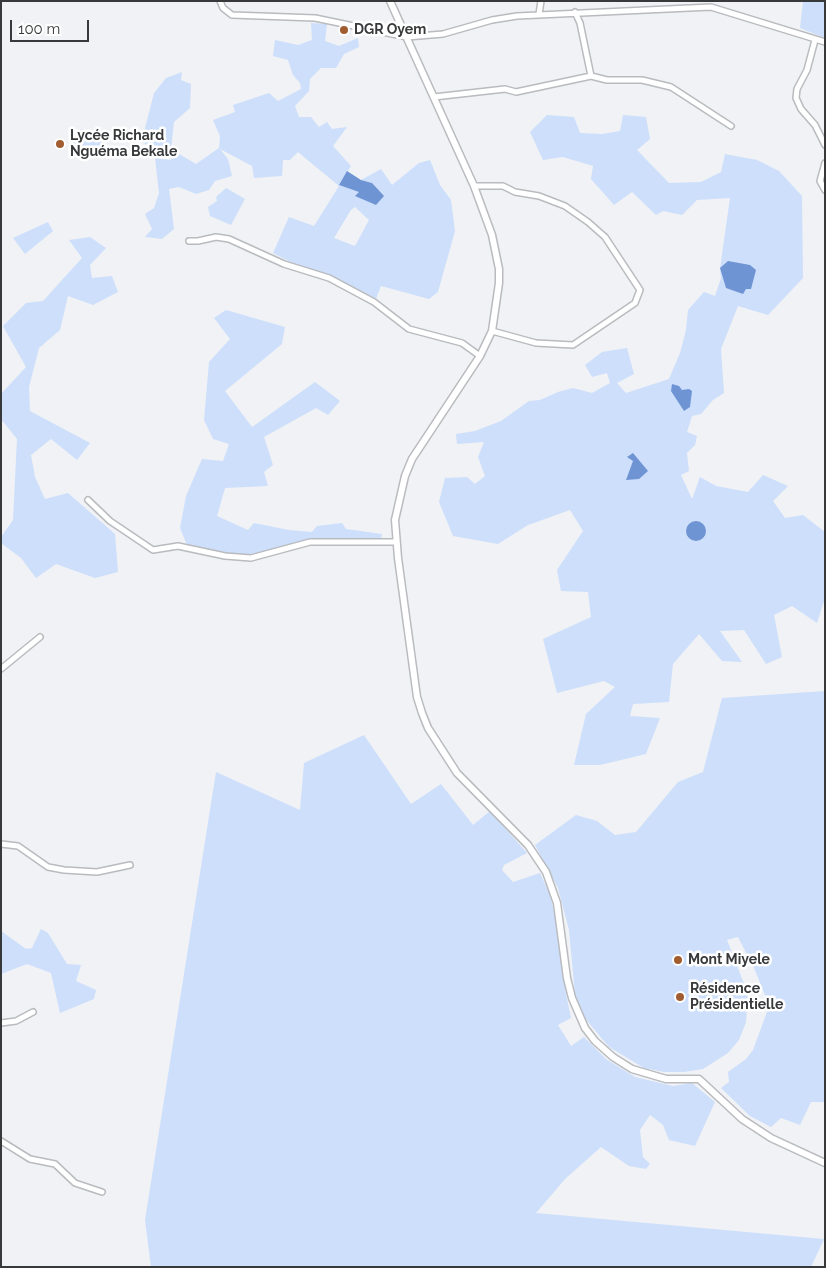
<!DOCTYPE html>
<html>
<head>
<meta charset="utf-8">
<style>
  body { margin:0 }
  #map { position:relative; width:826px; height:1268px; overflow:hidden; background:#f0f2f5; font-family:Raleway,sans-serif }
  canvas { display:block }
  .frame { position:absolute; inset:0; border:2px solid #38393a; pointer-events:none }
  .scale { position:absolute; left:10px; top:20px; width:79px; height:22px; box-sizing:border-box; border:2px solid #38393a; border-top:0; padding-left:6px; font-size:15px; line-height:18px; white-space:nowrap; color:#38393a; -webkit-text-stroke:4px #fff; paint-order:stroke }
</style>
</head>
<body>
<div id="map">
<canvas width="826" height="1268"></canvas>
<div class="frame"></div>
<div class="scale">100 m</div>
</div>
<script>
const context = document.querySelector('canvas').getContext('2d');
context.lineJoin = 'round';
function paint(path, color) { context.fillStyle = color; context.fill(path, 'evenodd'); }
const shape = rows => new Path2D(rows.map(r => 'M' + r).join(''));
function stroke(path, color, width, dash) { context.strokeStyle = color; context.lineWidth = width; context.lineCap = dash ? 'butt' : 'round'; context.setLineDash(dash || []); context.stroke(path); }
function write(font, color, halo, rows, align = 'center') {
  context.font = font + ' Raleway,sans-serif'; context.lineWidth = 5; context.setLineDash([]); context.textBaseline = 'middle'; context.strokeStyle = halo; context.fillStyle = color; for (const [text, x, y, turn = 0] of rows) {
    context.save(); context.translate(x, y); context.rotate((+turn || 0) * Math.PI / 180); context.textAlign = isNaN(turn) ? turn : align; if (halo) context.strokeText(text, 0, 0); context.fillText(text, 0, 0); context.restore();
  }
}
paint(shape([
  [803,1,825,1,825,38,800,28],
  [311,23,327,24,325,41,339,46,358,38,359,47,344,54,336,68,321,68,310,79,309,91,295,106,299,117,311,117,319,127,327,122,332,129,347,127,333,146,351,166,339,185,360,192,355,196,372,183,361,180,381,169,392,185,419,163,430,160,440,185,451,200,455,231,438,292,429,299,381,286,376,299,338,279,296,265,273,253,289,217,314,226,339,186,298,152,290,160,283,160,282,176,254,178,252,166,220,149,228,159,232,176,215,181,209,190,196,194,179,187,169,189,174,229,162,239,145,237,152,229,145,214,154,208,159,193,155,158,171,160,170,149,145,144,142,140,154,93,166,78,182,72,181,80,191,84,190,108,174,122,171,149,196,164,219,148,220,136,213,120,235,112,233,105,269,93,278,101,301,89,300,83,293,75,288,60,273,56,275,40,298,45,312,40],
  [355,207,369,220,355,246,334,238,351,210],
  [547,115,574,117,580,133,602,134,620,131,623,115,646,117,650,139,637,150,669,183,701,182,721,172,725,154,757,160,779,171,802,196,803,278,768,315,738,306,721,349,724,393,713,400,701,414,692,416,687,432,697,436,695,445,687,453,689,471,681,475,692,499,700,477,716,486,748,492,763,475,788,486,773,501,785,518,803,515,825,532,825,598,817,623,792,606,774,615,782,657,766,664,744,630,720,631,742,662,722,661,699,634,673,664,669,702,633,704,630,716,660,718,646,754,600,765,574,765,586,714,615,687,604,681,557,693,543,639,591,617,588,592,561,591,557,570,583,531,570,510,528,525,498,544,453,536,439,502,445,478,467,477,475,484,485,476,478,457,484,442,457,444,456,434,475,431,501,421,529,401,540,400,558,392,573,388,592,393,610,383,607,373,592,377,585,365,602,352,627,348,634,374,617,383,626,393,669,379,680,353,686,330,688,310,704,292,715,296,721,278,720,268,730,198,697,200,682,215,663,211,656,215,632,192,614,205,591,179,593,166,563,157,543,160,530,132],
  [79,129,102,134,99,151,85,146,80,152,71,148],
  [226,188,245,199,231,225,210,216,208,207,217,201,216,197],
  [48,222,53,231,25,254,13,238],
  [90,237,106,248,90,265,92,278,112,276,118,292,93,305,68,296,60,330,39,348,29,387,30,411,90,443,77,460,51,439,31,455,35,477,45,499,68,493,115,534,118,572,95,578,56,564,36,578,21,558,1,543,1,537,13,520,17,439,1,419,1,394,26,367,3,326,26,303,43,301,82,258,69,240],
  [226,310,285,327,282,344,225,391,252,427,315,382,340,401,328,415,316,408,264,437,273,465,264,472,268,486,225,488,217,516,248,530,254,523,289,530,312,532,317,526,342,523,346,529,382,534,381,539,310,540,251,555,224,553,187,545,180,528,186,496,202,459,223,461,229,444,213,439,204,420,209,362,230,339,214,318],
  [825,691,825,1102,811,1102,800,1125,781,1118,771,1127,750,1116,721,1088,729,1082,728,1072,746,1059,753,1050,767,1012,765,995,754,968,738,937,727,940,748,994,746,1022,739,1040,728,1053,703,1069,684,1072,664,1072,644,1068,609,1047,583,1016,575,994,569,930,558,888,535,845,576,815,597,821,615,835,636,832,678,782,703,772,722,698],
  [364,735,411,804,441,784,473,825,490,811,527,853,504,865,502,870,513,882,540,873,550,895,558,927,566,994,571,1018,558,1025,571,1046,584,1037,606,1059,635,1077,673,1086,692,1083,715,1102,695,1146,669,1140,663,1125,650,1115,640,1130,643,1157,650,1164,646,1169,629,1166,601,1147,565,1179,536,1213,824,1239,811,1267,151,1267,145,1220,216,772,300,810,304,763],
  [41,929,48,933,67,964,81,965,76,981,96,990,94,999,60,1013,51,973,27,964,1,974,1,931,26,949,32,948]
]), '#cddffb');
paint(shape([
  [347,171,361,180,372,183,384,196,376,205,355,196,359,192,339,185],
  [728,261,750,265,756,270,751,289,746,289,743,294,726,288,720,268],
  [672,384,679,386,682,390,689,389,692,391,690,407,684,411,671,391],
  [633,453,648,471,639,479,626,480,633,461,627,457],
  '686 531a10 10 0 1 1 20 0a10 10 0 1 1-20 0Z'
]), '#6f94d4');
const minor = shape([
  [220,1,223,8,232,15,315,18,407,37,443,34,492,20,517,16,711,7,825,42],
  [575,12,580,23,591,76,607,80,642,80,671,87,731,126],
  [539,14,541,1],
  [815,40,807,70,797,89,796,98,801,109,815,125,825,145],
  [434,97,505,89,516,92,591,76],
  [825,163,820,181,825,190],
  [474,186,503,186,515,192,539,196,565,206,588,222,605,237,640,290,635,303,573,345,536,343,492,331],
  [189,241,198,241,216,237,229,239,284,264,329,278,374,302,409,329,462,343,480,356],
  [88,500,110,521,153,550,178,546,225,556,251,558,310,542,396,542],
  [1,669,40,637],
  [1,844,18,846,48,867,64,870,97,872,130,865],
  [1,1023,16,1021,33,1012],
  [1,1141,30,1159,55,1164,75,1183,102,1192]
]);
const tertiary = shape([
  [390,1,474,186,492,235,499,269,499,283,492,331,480,356,412,459,405,476,395,520,398,558,417,697,422,713,428,728,457,773,528,845,546,872,557,903,567,978,572,998,585,1028,595,1041,613,1057,632,1069,666,1079,699,1079,742,1119,771,1138,825,1163]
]);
stroke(minor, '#b9bbbe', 8);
stroke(tertiary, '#b9bbbe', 9);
stroke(minor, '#fff', 5);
stroke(tertiary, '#fff', 6);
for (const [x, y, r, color] of [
  [344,30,5,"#a15c30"],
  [60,144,5,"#a15c30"],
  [678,960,5,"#a15c30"],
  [680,997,5,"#a15c30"]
]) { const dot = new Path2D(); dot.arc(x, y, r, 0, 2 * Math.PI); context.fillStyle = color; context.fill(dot); stroke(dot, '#fff', 2); }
write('bold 14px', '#38393a', '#fff', [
  ["DGR Oyem",354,30],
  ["Lycée Richard",70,136],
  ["Nguéma Bekale",70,152],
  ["Mont Miyele",688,960],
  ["Résidence",690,989],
  ["Présidentielle",690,1005]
], 'left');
</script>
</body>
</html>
